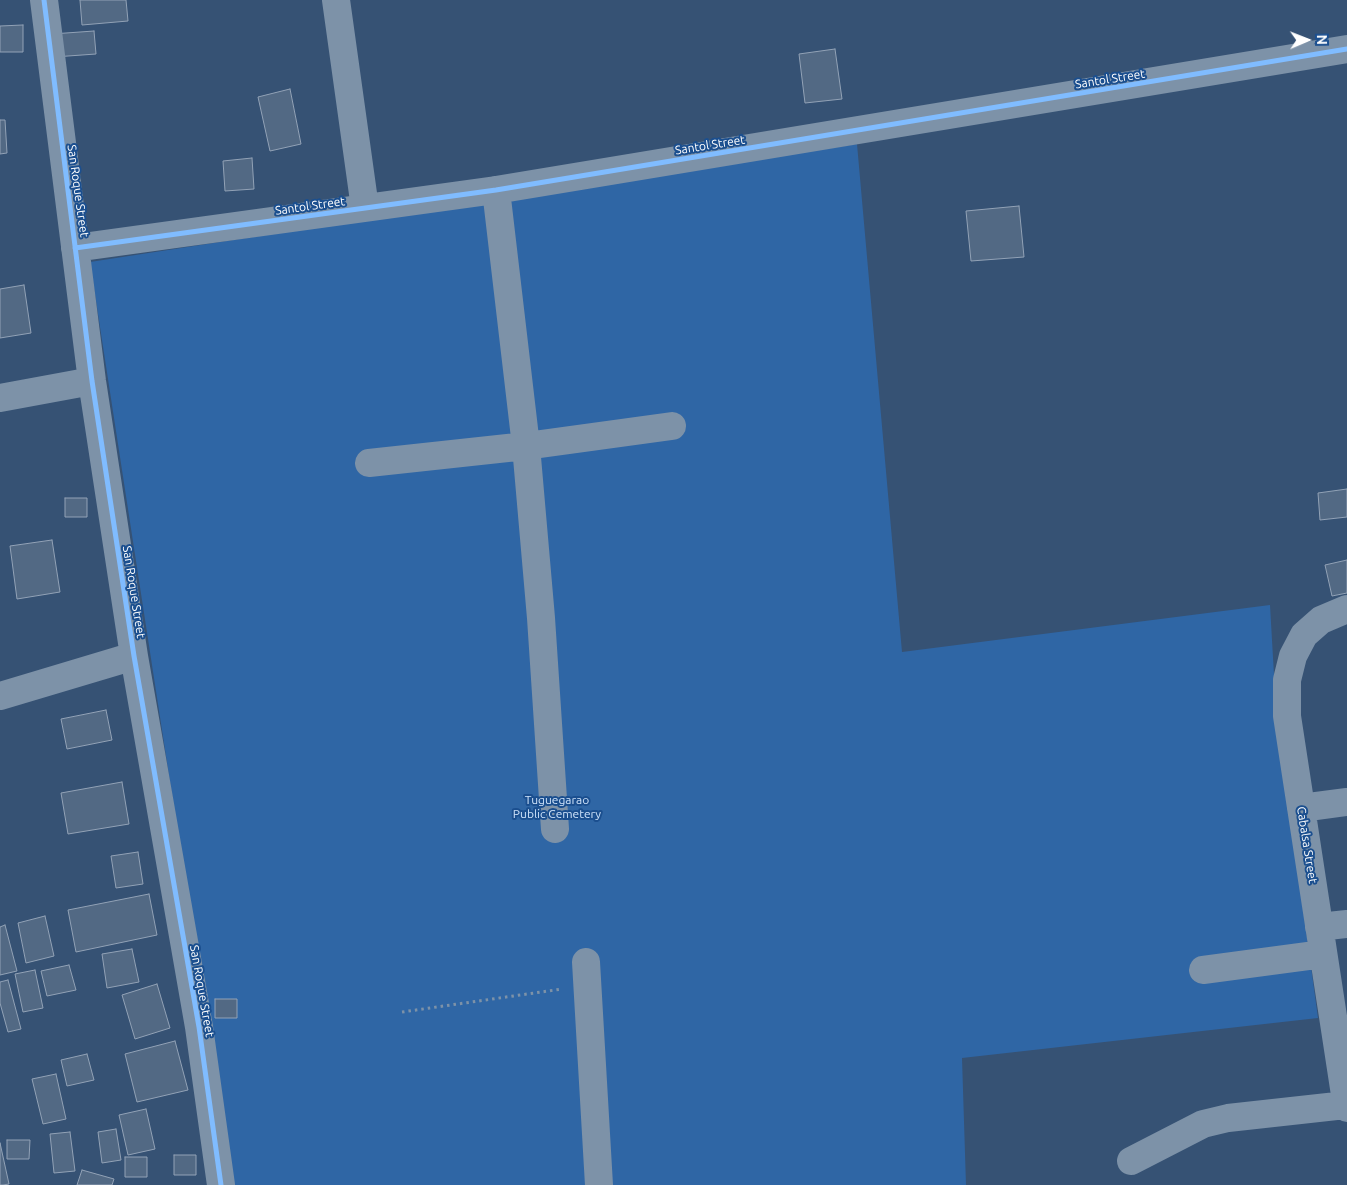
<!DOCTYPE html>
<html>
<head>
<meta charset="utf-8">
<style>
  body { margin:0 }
  #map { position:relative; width:1347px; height:1185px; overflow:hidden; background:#365274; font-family:Ubuntu,sans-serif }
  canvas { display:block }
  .north { position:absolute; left:1282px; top:15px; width:50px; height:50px; -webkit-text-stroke:4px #1b4f8f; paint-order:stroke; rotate:89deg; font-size:14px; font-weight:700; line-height:20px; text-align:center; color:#fff }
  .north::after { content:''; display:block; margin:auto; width:18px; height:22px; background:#fff; clip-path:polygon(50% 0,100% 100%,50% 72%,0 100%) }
</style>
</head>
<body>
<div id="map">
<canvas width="1347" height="1185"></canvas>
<div class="north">N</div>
</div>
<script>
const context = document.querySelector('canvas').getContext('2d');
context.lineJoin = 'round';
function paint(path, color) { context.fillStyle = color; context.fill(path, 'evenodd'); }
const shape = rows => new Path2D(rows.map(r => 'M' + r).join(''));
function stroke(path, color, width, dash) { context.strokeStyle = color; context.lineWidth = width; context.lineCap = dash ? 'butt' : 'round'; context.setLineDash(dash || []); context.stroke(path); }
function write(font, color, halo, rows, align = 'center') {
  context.font = font + ' Ubuntu,sans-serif'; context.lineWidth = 4; context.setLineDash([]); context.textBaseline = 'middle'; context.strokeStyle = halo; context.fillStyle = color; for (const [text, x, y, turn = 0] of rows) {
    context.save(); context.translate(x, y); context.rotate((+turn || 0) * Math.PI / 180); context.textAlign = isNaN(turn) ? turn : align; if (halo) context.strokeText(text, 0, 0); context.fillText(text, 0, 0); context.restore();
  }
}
paint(shape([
  [857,144,902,652,1270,605,1276,710,1318,1018,962,1058,966,1185,232,1185,90,262]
]), '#2f66a5');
const building = shape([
  [80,0,126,0,128,21,82,25,80,0],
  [23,25,23,52,0,52,0,26,23,25],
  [94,31,96,54,54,57,52,34,94,31],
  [835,49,842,99,805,103,799,54,835,49],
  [290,89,301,144,270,151,258,97,290,89],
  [0,120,5,120,7,153,0,154,0,120],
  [252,158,254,189,225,191,223,161,252,158],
  [1019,206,1024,257,971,261,966,211,1019,206],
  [24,285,31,333,0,338,0,289,24,285],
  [1347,489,1347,517,1320,520,1318,493,1347,489],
  [65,498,87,498,87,517,65,517,65,498],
  [52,540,60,592,17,599,10,546,52,540],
  [1347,560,1347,593,1332,596,1325,565,1347,560],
  [106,710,112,740,67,749,61,719,106,710],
  [122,782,129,824,68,834,61,793,122,782],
  [138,852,143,884,116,888,111,856,138,852],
  [149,894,157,935,76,952,68,910,149,894],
  [45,916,54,956,26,963,18,923,45,916],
  [5,925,17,971,0,975,0,927,5,925],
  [132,949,139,982,107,988,102,954,132,949],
  [69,965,76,990,47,996,41,971,69,965],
  [35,970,43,1008,23,1012,15,974,35,970],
  [8,980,21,1029,8,1032,0,1003,0,982,8,980],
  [157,984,170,1028,135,1039,122,995,157,984],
  [215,999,237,999,237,1018,215,1018,215,999],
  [175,1041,188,1090,137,1102,125,1054,175,1041],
  [87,1054,94,1080,67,1086,61,1060,87,1054],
  [56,1074,66,1119,43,1124,32,1079,56,1074],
  [146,1109,155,1149,128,1155,119,1115,146,1109],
  [116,1129,121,1160,102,1163,98,1132,116,1129],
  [70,1132,75,1171,54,1173,50,1134,70,1132],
  [7,1140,30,1140,29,1159,7,1159,7,1140],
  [0,1143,9,1184,3,1185,0,1185,0,1143],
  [174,1155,196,1155,196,1175,174,1175,174,1155],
  [125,1157,147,1157,147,1177,125,1177,125,1157],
  [82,1170,114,1179,112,1185,77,1185,82,1170]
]);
paint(building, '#526984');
stroke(building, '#92a2b6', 1);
stroke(shape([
  [402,1012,562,989]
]), '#7d92a8', 3, [2.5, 4]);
stroke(shape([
  [44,0,92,381,134,656,199,1027,221,1185],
  [336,0,365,208],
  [496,190,526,446,541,618,555,829],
  [75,248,496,190,1347,49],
  [0,398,92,381],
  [369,463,526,446,672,426],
  [1347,609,1321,620,1304,635,1293,656,1287,680,1287,716,1347,1108],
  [0,696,134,656],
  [1301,808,1347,802],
  [1319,927,1347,924],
  [586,962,599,1185],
  [1203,970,1323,954],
  [1131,1161,1203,1124,1228,1118,1346,1105]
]), '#7d92a8', 28);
stroke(shape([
  [44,0,92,381,134,656,199,1027,221,1185],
  [75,248,496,190,1347,49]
]), '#80bcff', 5);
write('12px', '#fff', '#1b4f8f', [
  ["Santol Street",1110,79,-9],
  ["Santol Street",710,145,-9],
  ["San Roque Street",78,191,82],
  ["Santol Street",310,206,-8],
  ["San Roque Street",134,592,81],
  ["Cabalsa Street",1307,845,81],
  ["San Roque Street",202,991,80]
]);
write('12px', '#cfe3fa', '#1b4f8f', [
  ["Tuguegarao",557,800],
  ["Public Cemetery",557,814]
]);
</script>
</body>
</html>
